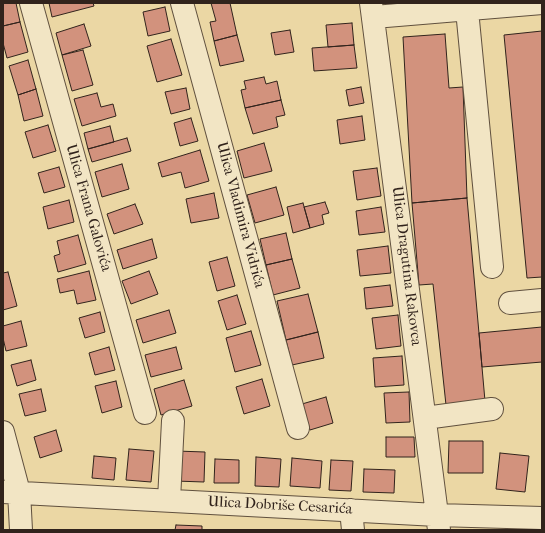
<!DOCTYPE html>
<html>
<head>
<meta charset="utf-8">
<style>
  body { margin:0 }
  #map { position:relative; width:545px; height:533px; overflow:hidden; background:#ebd7a4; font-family:"IM FELL French Canon",serif }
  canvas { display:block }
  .frame { position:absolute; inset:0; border:4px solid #31231c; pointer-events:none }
</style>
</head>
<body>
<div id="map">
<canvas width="545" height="533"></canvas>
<div class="frame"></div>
</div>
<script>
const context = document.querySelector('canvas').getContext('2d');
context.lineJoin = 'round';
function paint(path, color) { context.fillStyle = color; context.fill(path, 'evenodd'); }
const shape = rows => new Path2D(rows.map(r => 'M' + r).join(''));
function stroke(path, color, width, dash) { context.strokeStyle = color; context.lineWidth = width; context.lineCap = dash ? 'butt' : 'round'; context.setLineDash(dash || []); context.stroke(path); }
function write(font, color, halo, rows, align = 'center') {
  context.font = font + ' "IM FELL French Canon",serif'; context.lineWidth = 4; context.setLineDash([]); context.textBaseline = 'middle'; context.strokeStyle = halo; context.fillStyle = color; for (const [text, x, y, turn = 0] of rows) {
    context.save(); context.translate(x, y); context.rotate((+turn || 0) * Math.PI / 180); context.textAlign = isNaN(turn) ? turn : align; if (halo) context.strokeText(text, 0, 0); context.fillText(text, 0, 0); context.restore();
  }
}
const building = shape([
  [3,3,16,3,20,22,3,26,3,3],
  [49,3,93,3,94,6,52,17,49,3],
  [211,3,230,3,237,35,214,41,210,22,216,21,211,3],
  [165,7,170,31,148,36,143,12,165,7],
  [20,22,28,52,7,58,3,43,3,26,20,22],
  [352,23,354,45,328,47,326,25,352,23],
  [84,24,91,46,62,55,56,33,84,24],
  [290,30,294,52,275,55,271,33,290,30],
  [542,31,542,277,527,278,504,35,542,31],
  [445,34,449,88,463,87,467,198,412,203,403,37,445,34],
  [237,35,244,61,220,66,214,41,237,35],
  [171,39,182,75,157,82,147,46,171,39],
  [354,45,357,68,314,71,312,48,354,45],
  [83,50,93,85,72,91,62,55,83,50],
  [28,60,36,89,18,95,9,66,28,60],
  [264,77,266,84,277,81,281,100,245,108,241,90,246,89,244,81,264,77],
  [361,87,364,103,349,106,346,90,361,87],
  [186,88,190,109,171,114,165,92,186,88],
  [36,89,43,116,24,121,18,95,36,89],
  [97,93,101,107,113,104,116,116,82,126,74,99,97,93],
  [281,100,285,115,276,117,278,127,253,134,245,108,281,100],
  [362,116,365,140,340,144,337,120,362,116],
  [191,118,198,141,180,146,174,123,191,118],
  [48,125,56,151,33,158,25,132,48,125],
  [110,126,114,142,88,149,84,133,110,126],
  [127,138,131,151,92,162,88,149,127,138],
  [264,143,272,171,244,178,237,151,264,143],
  [200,150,209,181,185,188,181,172,162,177,158,163,200,150],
  [122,164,129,189,102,197,95,172,122,164],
  [59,167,65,187,44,193,38,173,59,167],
  [377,168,381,196,357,200,353,171,377,168],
  [276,187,284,215,255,223,247,195,276,187],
  [214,193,219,218,191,223,186,199,214,193],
  [467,198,485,401,446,405,433,284,419,285,412,203,467,198],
  [69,200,74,222,48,229,43,207,69,200],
  [325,202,329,213,322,215,324,224,310,228,304,207,325,202],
  [303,203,310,228,293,233,287,207,303,203],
  [135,204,143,224,114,234,107,214,135,204],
  [381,207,385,232,359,235,356,211,381,207],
  [286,233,292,259,266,265,260,239,286,233],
  [78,235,86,264,58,272,54,256,60,254,57,241,78,235],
  [152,239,157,258,123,269,117,250,152,239],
  [388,246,391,273,360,276,357,250,388,246],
  [227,257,235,286,217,291,209,262,227,257],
  [292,259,300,288,273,295,266,265,292,259],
  [89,271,96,300,77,304,74,290,60,293,57,279,89,271],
  [149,271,158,294,131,304,122,281,149,271],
  [8,272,17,306,3,310,3,273,8,272],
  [390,285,393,306,366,309,364,288,390,285],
  [308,294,318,332,286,340,277,301,308,294],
  [237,295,246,324,227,330,218,301,237,295],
  [169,310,176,333,143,343,136,320,169,310],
  [100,312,105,332,85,338,79,318,100,312],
  [398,315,401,346,376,349,372,318,398,315],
  [21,321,27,346,6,351,3,338,3,326,21,321],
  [542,327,542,362,482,367,479,333,542,327],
  [251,331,261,365,235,372,226,338,251,331],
  [318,332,324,358,292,365,286,340,318,332],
  [109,347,115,370,95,375,89,353,109,347],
  [176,347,182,369,151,377,145,355,176,347],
  [402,356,404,385,375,387,373,358,402,356],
  [31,360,36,380,17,386,11,365,31,360],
  [262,379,270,406,244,414,236,387,262,379],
  [184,380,192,406,161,415,154,389,184,380],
  [116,381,122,407,102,413,95,386,116,381],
  [41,389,46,411,25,416,19,394,41,389],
  [409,392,410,422,386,423,384,393,409,392],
  [326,397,333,423,310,430,302,404,326,397],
  [56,430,62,451,40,458,34,437,56,430],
  [386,437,414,437,415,457,386,457,386,437],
  [449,441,483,441,483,473,448,473,449,441],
  [129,449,154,451,151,482,126,480,129,449],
  [176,451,205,452,204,482,175,481,176,451],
  [500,453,529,456,525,492,496,489,500,453],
  [94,456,116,458,114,480,92,478,94,456],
  [256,457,281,459,279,487,255,486,256,457],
  [292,458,322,461,320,488,290,486,292,458],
  [215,459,239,460,239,483,214,483,215,459],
  [331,460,353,461,351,491,329,490,331,460],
  [364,469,395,470,394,493,363,492,364,469],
  [176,525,202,526,202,530,175,530,176,525]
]);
paint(building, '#d2927d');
stroke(building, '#31231c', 1);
const minor = shape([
  [31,3,145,413],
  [182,3,298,428],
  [371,3,439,530],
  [467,10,492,267],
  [374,17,542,3],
  [510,303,542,300],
  [425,418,492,409],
  [3,432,19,492,21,530],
  [3,492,437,515,542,518],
  [169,500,173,421],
  [351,510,353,530]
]);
stroke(minor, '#60503e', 24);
stroke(minor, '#f2e5c4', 22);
write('15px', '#31231c', '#f2e5c4', [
  ["Ulica Frana Galovića",88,208,74],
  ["Ulica Vladimira Vidrića",240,215,75],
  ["Ulica Dragutina Rakovca",406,266,83],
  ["Ulica Dobriše Cesarića",280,506,3]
]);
</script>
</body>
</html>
